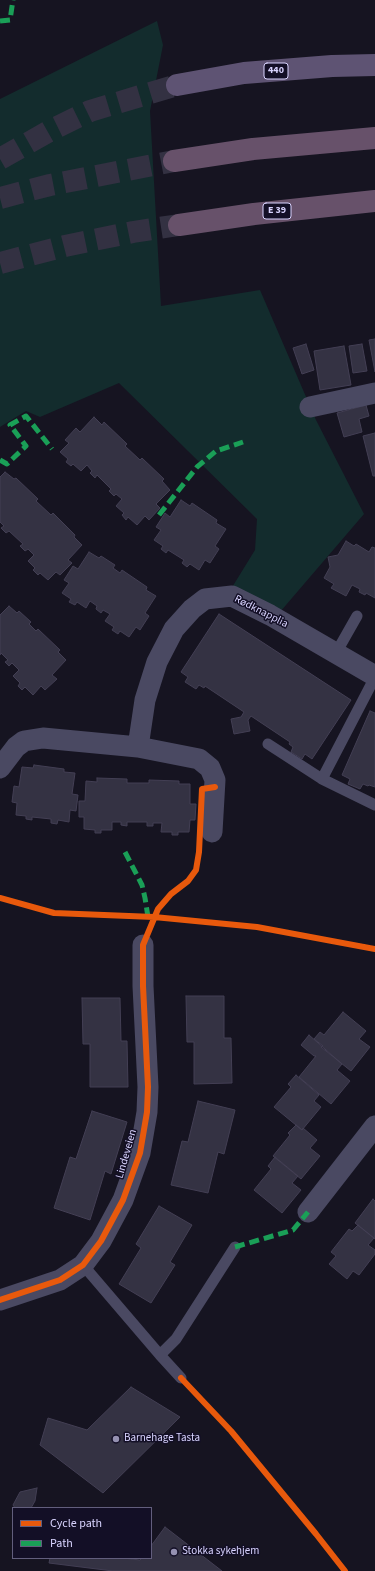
<!DOCTYPE html>
<html>
<head>
<meta charset="utf-8">
<style>
  body { margin:0 }
  #map { position:relative; width:375px; height:1571px; overflow:hidden; background:#161421; font-family:"Source Sans 3",sans-serif }
  canvas { display:block }
  .legend { position:absolute; left:12px; top:1507px; width:140px; height:52px; box-sizing:border-box; background:#130f26; border:1px solid #625e7d; margin:0; padding:5px 7px; list-style:none; font-size:12px; color:#d9d4ff }
  .legend li { display:flex; align-items:center; gap:8px; height:20px }
  .legend b { width:20px; border:1px solid #625e7d }
</style>
</head>
<body>
<div id="map">
<canvas width="375" height="1571"></canvas>
<ul class="legend">
<li><b style="height:5px;background:#e8590c"></b>Cycle path</li>
<li><b style="height:5px;background:#1a9f57"></b>Path</li>
</ul>
</div>
<script>
const context = document.querySelector('canvas').getContext('2d');
context.lineJoin = 'round';
function paint(path, color) { context.fillStyle = color; context.fill(path, 'evenodd'); }
const shape = rows => new Path2D(rows.map(r => 'M' + r).join(''));
function stroke(path, color, width, dash) { context.strokeStyle = color; context.lineWidth = width; context.lineCap = dash ? 'butt' : 'round'; context.setLineDash(dash || []); context.stroke(path); }
function write(font, color, halo, rows, align = 'center') {
  context.font = font + ' "Source Sans 3",sans-serif'; context.lineWidth = 3; context.setLineDash([]); context.textBaseline = 'middle'; context.strokeStyle = halo; context.fillStyle = color; for (const [text, x, y, turn = 0] of rows) {
    context.save(); context.translate(x, y); context.rotate((+turn || 0) * Math.PI / 180); context.textAlign = isNaN(turn) ? turn : align; if (halo) context.strokeText(text, 0, 0); context.fillText(text, 0, 0); context.restore();
  }
}
paint(shape([
  [157,21,163,45,150,111,161,306,260,290,316,420,364,514,280,612,231,589,255,550,257,519,119,383,40,417,26,411,0,427,0,99]
]), '#132c2d');
const building = shape([
  [375,339,375,372,369,340,375,339],
  [306,344,314,370,302,374,293,348,306,344],
  [362,344,367,371,353,373,349,346,362,344],
  [344,346,351,385,320,390,314,351,344,346],
  [366,405,369,416,359,419,362,432,344,437,337,413,366,405],
  [94,417,102,425,104,422,127,444,125,446,140,460,142,458,164,479,162,481,170,490,156,504,160,508,149,520,145,516,137,525,128,517,126,520,122,515,124,513,116,506,122,499,116,494,114,496,109,491,111,489,97,475,95,478,90,473,92,471,87,465,81,471,73,464,71,466,66,462,68,459,60,452,69,443,65,440,76,428,80,432,94,417],
  [375,433,375,476,373,476,363,436,375,433],
  [5,472,14,479,16,478,38,499,36,501,51,515,53,513,75,535,74,537,82,545,68,560,72,563,60,575,56,572,48,580,40,573,38,575,33,570,35,568,28,561,34,555,28,549,25,551,20,546,23,544,9,531,6,533,1,528,4,526,0,522,0,477,5,472],
  [181,500,190,506,192,503,217,520,216,523,226,529,215,546,219,549,210,563,205,560,199,570,190,564,187,567,182,563,184,560,168,550,166,553,161,549,163,546,154,540,161,530,156,527,165,513,170,517,181,500],
  [346,541,354,546,356,544,369,552,372,547,375,548,375,598,366,593,365,595,359,592,360,589,352,585,346,596,331,588,334,584,324,578,330,567,328,557,338,555,346,541],
  [89,552,99,558,101,556,115,565,113,568,120,573,122,570,147,587,146,590,156,596,145,613,149,616,140,630,136,627,129,637,120,631,118,634,112,630,114,627,105,621,110,614,103,610,101,613,96,609,97,606,90,601,86,608,77,602,75,605,69,602,71,599,62,593,69,583,64,580,73,566,78,569,89,552],
  [9,606,17,613,19,611,31,622,29,624,36,631,38,629,60,650,58,652,66,660,52,675,57,679,45,690,41,686,33,695,25,687,22,690,18,686,20,683,13,676,19,670,12,663,9,666,5,662,8,660,1,653,0,655,0,615,9,606],
  [219,614,351,700,312,759,305,754,302,759,291,752,293,747,289,744,290,742,251,716,248,720,250,731,234,734,231,719,241,717,244,712,205,686,204,688,199,685,196,689,185,682,188,677,181,672,219,614],
  [370,711,375,713,375,787,369,785,368,786,363,784,360,789,348,784,350,779,342,775,370,711],
  [34,765,64,769,64,772,75,773,72,794,78,795,76,811,70,810,69,822,58,820,57,824,51,823,51,819,32,817,32,820,26,819,26,816,16,815,17,803,12,802,14,786,19,787,22,767,33,768,34,765],
  [97,778,127,779,127,783,149,783,149,780,179,781,179,784,190,784,190,804,196,804,195,820,190,820,189,832,178,832,178,835,172,835,172,832,161,832,162,823,153,823,153,826,147,826,147,822,127,822,127,826,121,825,121,822,112,822,112,830,101,830,101,833,95,833,95,830,84,829,84,817,79,817,79,801,85,801,86,781,97,782,97,778],
  [186,996,224,996,224,1038,231,1038,232,1083,194,1084,194,1042,187,1042,186,996],
  [82,998,120,998,121,1041,127,1041,128,1087,90,1087,90,1044,83,1044,82,998],
  [343,1012,366,1031,359,1039,370,1047,351,1071,321,1047,323,1046,314,1039,320,1032,324,1035,343,1012],
  [309,1035,342,1064,337,1070,350,1081,331,1104,299,1077,316,1056,314,1056,301,1045,309,1035],
  [296,1075,319,1095,314,1101,321,1107,302,1130,274,1107,291,1087,288,1084,296,1075],
  [198,1101,235,1110,224,1154,218,1152,208,1193,171,1185,182,1141,188,1142,198,1101],
  [92,1111,127,1122,111,1174,105,1171,90,1220,54,1208,70,1157,76,1159,92,1111],
  [296,1125,302,1130,303,1128,317,1140,310,1148,320,1156,301,1179,273,1156,290,1135,288,1133,296,1125],
  [275,1157,298,1176,292,1183,301,1190,282,1213,254,1190,271,1169,268,1166,275,1157],
  [373,1199,375,1201,375,1239,355,1223,373,1199],
  [159,1206,192,1225,170,1262,175,1265,151,1303,119,1284,141,1248,136,1244,159,1206],
  [358,1225,374,1238,368,1245,375,1250,375,1254,359,1275,353,1271,347,1279,329,1264,336,1256,331,1252,349,1229,352,1231,358,1225],
  [131,1387,180,1417,103,1493,40,1445,48,1418,87,1430,131,1387],
  [37,1488,35,1501,31,1508,15,1508,13,1505,20,1492,37,1488],
  [165,1527,222,1571,113,1571,49,1563,50,1558,123,1558,140,1560,142,1558,151,1558,151,1546,165,1527]
]);
paint(building, '#343243');
stroke(building, '#433f54', 1);
stroke(shape([
  [0,159,51,130,90,111,177,85]
]), '#333142', 22, [22, 11]);
stroke(shape([
  [0,198,50,185,174,161],
  [0,263,65,246,133,232,179,225]
]), '#333142', 22, [22, 11]);
stroke(shape([
  [336,653,357,616],
  [268,744,322,779,375,805],
  [322,779,375,677],
  [83,1265,160,1355,181,1378],
  [160,1355,176,1339,235,1247]
]), '#4a4962', 11);
stroke(shape([
  [310,407,375,393],
  [138,747,145,700,157,662,174,629,192,609,205,599,232,596,270,615,375,676],
  [0,768,16,747,24,741,43,738,138,747,199,759,210,768,215,780,212,832],
  [308,1212,375,1126],
  [0,1300,60,1280,83,1265,101,1241,123,1200,140,1153,147,1112,148,1087,143,986,143,945]
]), '#4a4962', 21);
stroke(shape([
  [177,85,244,73,332,66,375,65]
]), '#5e5373', 22);
stroke(shape([
  [174,161,253,149,375,138],
  [179,225,254,214,375,201]
]), '#67516a', 22);
stroke(shape([
  [0,21,10,20,13,0],
  [0,460,7,464,26,446,10,425,26,416,52,449],
  [159,515,197,467,216,451,243,442],
  [125,852,142,885,145,898,148,917],
  [235,1247,293,1230,308,1212]
]), '#1a9f57', 5, [10, 5]);
stroke(shape([
  [0,898,54,913,154,917,257,927,375,949],
  [0,1300,60,1280,83,1265,101,1241,123,1200,140,1153,147,1112,148,1087,143,986,143,945,158,909,171,894,188,881,196,870,199,852,202,789,215,787],
  [181,1378,231,1431,316,1534,345,1571]
]), '#e8590c', 6);
for (const [x, y, r, color] of [
  [116,1439,4,"#9591b1"],
  [174,1552,4,"#9591b1"]
]) { const dot = new Path2D(); dot.arc(x, y, r, 0, 2 * Math.PI); context.fillStyle = color; context.fill(dot); stroke(dot, '#130f26', 1.5); }
for (const [x, y, w] of [
  [276,71,24],
  [277,211,28]
]) { const box = new Path2D(); box.roundRect(x - w / 2, y - 8, w, 16, 3); context.fillStyle = '#130f26'; context.fill(box); stroke(box, '#d9d4ff', 1); }
write('bold 10px', '#d9d4ff', null, [
  ["440",276,71],
  ["E 39",277,211]
]);
write('11px', '#d9d4ff', '#130f26', [
  ["Rødknapplia",261,612,27],
  ["Lindeveien",127,1154,-74]
]);
write('11px', '#d9d4ff', '#130f26', [
  ["Barnehage Tasta",124,1439],
  ["Stokka sykehjem",182,1552]
], 'left');
</script>
</body>
</html>
